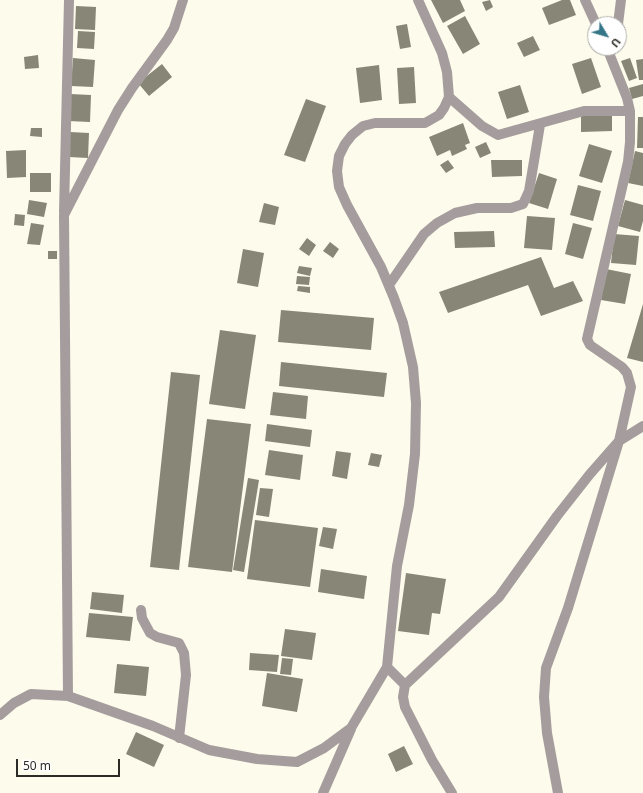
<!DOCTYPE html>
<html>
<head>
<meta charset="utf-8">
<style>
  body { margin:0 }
  #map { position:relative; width:643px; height:793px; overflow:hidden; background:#fdfbeb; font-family:"Noto Sans",sans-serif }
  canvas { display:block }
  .north { position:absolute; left:587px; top:16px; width:40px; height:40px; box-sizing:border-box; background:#fff; border:1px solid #abaaa8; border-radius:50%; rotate:128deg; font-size:11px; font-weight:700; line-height:16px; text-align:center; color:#2c2b25 }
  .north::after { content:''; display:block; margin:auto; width:14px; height:18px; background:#347688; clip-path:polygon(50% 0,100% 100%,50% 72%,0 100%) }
  .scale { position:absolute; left:16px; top:759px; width:104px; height:18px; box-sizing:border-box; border:2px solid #2c2b25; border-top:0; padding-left:5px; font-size:12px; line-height:14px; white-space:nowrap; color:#2c2b25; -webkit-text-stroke:3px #fff; paint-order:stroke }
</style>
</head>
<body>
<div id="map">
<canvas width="643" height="793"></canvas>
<div class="north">U</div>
<div class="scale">50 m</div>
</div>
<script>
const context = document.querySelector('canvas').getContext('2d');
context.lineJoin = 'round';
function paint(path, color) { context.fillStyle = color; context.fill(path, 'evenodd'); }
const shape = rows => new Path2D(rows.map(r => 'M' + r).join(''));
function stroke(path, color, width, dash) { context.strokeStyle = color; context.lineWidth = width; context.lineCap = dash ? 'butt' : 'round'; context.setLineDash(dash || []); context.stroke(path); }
paint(shape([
  [431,0,460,0,465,11,443,23],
  [490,0,493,7,486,11,482,2],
  [562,0,570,0,576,15,549,25,542,8],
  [76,6,96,7,95,30,75,29],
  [465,16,480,44,463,54,447,26],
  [407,24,411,47,400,49,396,26],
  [78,31,95,32,94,49,77,48],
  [533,36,540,50,524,57,517,43],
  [38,55,39,68,25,69,24,57],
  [73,58,95,60,93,87,71,86],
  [591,58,601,87,582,94,572,64],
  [630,58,637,78,629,81,621,61],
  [643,59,643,80,639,80,636,60],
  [162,64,172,77,149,96,138,83],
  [379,65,382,100,360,103,356,68],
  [414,67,416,103,399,104,397,68],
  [643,84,643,96,632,99,629,88],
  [520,85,529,112,507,119,498,92],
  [70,94,91,95,90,122,68,121],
  [306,99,326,106,305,162,284,155],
  [612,115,612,131,581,132,581,116],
  [638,117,643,117,643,148,637,148],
  [463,123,470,143,465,145,467,149,452,156,450,150,437,156,429,137],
  [31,128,42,128,42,137,30,136],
  [70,132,89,133,88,158,69,157],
  [486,142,491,153,480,158,475,147],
  [589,144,612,151,602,183,579,176],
  [26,150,26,177,7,178,6,151],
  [635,151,643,153,643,186,628,183],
  [448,160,454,168,446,173,440,165],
  [491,160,522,160,522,176,492,177],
  [30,173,51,173,51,192,30,192],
  [539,173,557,179,548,209,529,203],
  [578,185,601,191,593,221,570,215],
  [29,200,47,203,44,217,27,214],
  [625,200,643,205,643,221,640,232,618,226],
  [264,203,279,207,275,225,259,222],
  [15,214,25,215,24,226,14,225],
  [527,216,555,218,552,250,524,248],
  [31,223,44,225,40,245,27,244],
  [573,223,592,228,583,259,565,254],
  [494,231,495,247,455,248,454,232],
  [614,234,639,236,636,265,611,263],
  [307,238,316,245,309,256,299,249],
  [330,242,339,249,333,258,323,251],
  [243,249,264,253,258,287,237,283],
  [48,251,57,251,57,259,48,259],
  [541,257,554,288,573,281,583,301,541,316,528,285,448,313,439,292],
  [299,266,312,268,310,276,297,273],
  [606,269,631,274,625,304,601,300],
  [297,276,310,277,309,285,296,284],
  [298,286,310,287,310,293,297,291],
  [643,304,643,362,627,358],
  [281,310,374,318,371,350,278,342],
  [220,330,256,335,245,409,209,404],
  [281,362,387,373,384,397,279,386],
  [171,372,200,375,179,570,150,567],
  [273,392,308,396,306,419,270,415],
  [207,419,251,424,232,572,188,567],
  [267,424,312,430,310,447,265,441],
  [269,450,303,455,300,480,265,475],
  [336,451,351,453,347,479,332,476],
  [371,453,382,455,379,467,368,465],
  [248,478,259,480,244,572,233,570],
  [260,488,273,489,269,517,256,515],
  [255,520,318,528,310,587,247,579],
  [323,527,337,529,333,549,319,546],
  [321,569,367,576,364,599,318,592],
  [406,573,446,579,440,614,432,613,429,635,398,631],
  [92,592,124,595,122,613,90,609],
  [89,613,133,617,130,641,86,637],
  [285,629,316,633,312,660,281,656],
  [250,653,279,655,277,672,249,670],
  [282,658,293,659,291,675,280,674],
  [117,664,149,667,146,696,114,693],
  [267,673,303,679,297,712,262,706],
  [136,732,164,745,154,767,126,754],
  [404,746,413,764,396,772,388,754]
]), '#888677');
stroke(shape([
  [585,0,596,24],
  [618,24,621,0],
  [449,97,482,126,498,135,584,111,630,111],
  [64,212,69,0],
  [389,285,424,234,437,223,455,213,477,208,511,208,523,204,529,191,540,125],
  [141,610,142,618,150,633,157,637,179,643,184,653,186,675,179,738],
  [387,667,397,566,409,505,415,454,416,403,413,367,403,323,394,298,381,267,347,205,339,187,337,171,339,156,345,144,352,135,363,126,375,123,425,123,439,115,444,108,449,97,447,72,442,53,418,0],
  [68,696,64,215,118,110,132,88,167,40,174,28,183,0],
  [0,715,14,703,31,694,68,696,153,726,209,750,257,759,297,762,324,748,351,728,387,667,405,685],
  [323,793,351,729],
  [452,793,432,760,405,707,403,697,405,685,499,597,557,516,590,474,619,441,643,426],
  [558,793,547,733,544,697,546,668,568,608,619,441,631,387,627,373,622,367,590,345,587,339,628,162,630,142,630,111,627,98,607,48]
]), '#a59d9d', 10);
</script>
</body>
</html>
